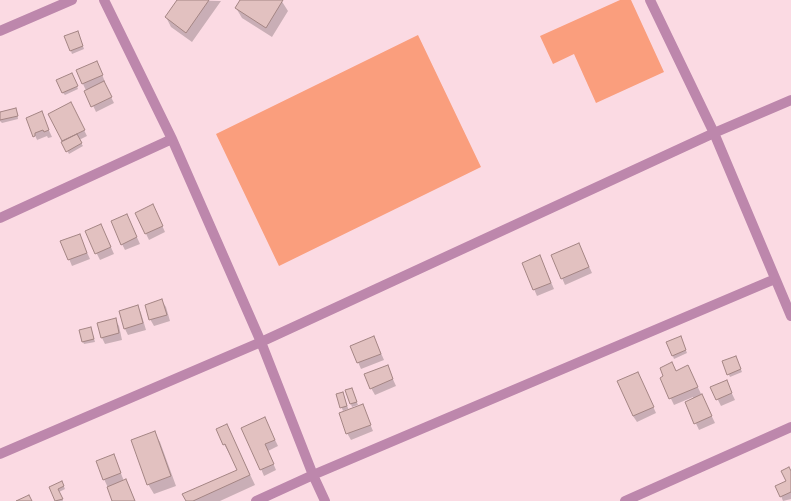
<!DOCTYPE html>
<html>
<head>
<meta charset="utf-8">
<style>
  body { margin:0 }
  canvas { display:block; background:#fbdae3 }
</style>
</head>
<body>
<canvas width="791" height="501"></canvas>
<script>
const context = document.querySelector('canvas').getContext('2d');
context.lineJoin = 'round';
function paint(path, color) { context.fillStyle = color; context.fill(path, 'evenodd'); }
const shape = rows => new Path2D(rows.map(r => 'M' + r).join(''));
function stroke(path, color, width, dash) { context.strokeStyle = color; context.lineWidth = width; context.lineCap = dash ? 'butt' : 'round'; context.setLineDash(dash || []); context.stroke(path); }
paint(shape([
  [620,0,631,0,664,72,596,103,574,54,553,64,540,36],
  [418,35,481,167,279,266,216,134]
]), '#fa9e7d');
paint(shape([
  [178,0,221,1,192,42,171,27,166,17],
  [241,0,281,0,288,11,272,37,242,18,236,8],
  [79,35,84,49,72,54,66,37],
  [100,69,105,82,104,83,114,103,96,112,83,84],
  [73,77,78,89,65,95,63,93],
  [74,110,87,136,79,140,83,146,69,154,49,115],
  [17,112,18,119,2,123,0,121,0,113],
  [41,113,52,137,48,138,47,136,37,140,38,142,27,118],
  [156,212,165,232,149,240,136,213],
  [130,222,140,244,125,250,122,244],
  [101,225,114,254,100,260,86,232],
  [79,235,90,259,72,266,62,242],
  [579,244,592,273,565,285,552,255],
  [540,256,554,289,537,296,523,263],
  [162,301,166,307,170,321,154,326,150,319],
  [138,306,141,313,146,330,128,335,125,329],
  [115,319,119,326,122,340,105,344,102,338],
  [91,328,95,342,84,344,83,342],
  [374,337,384,360,361,369,351,346],
  [682,340,687,353,674,359,668,343],
  [737,360,742,372,730,377,723,362],
  [387,366,396,386,375,395,371,388],
  [676,372,691,373,715,423,699,430,686,402,693,399,693,397,674,405,661,378],
  [638,373,656,413,637,422,633,416],
  [726,381,735,400,721,406,712,388],
  [352,389,358,405,352,407,346,391],
  [337,395,344,396,349,411,362,405,373,431,351,440,347,433,348,411,348,409,343,411],
  [265,419,278,446,268,451,276,470,264,476,261,469],
  [227,426,255,485,220,501,187,501,238,470,224,444],
  [154,432,160,442,176,486,154,494,148,484],
  [114,456,124,481,126,480,129,486,135,501,114,501,104,479],
  [791,472,791,499,783,501,781,496],
  [62,482,65,489,59,492,63,501,56,501,50,488]
]), '#0003');
const building = shape([
  [177,0,209,0,186,33,165,17,177,0],
  [240,0,283,0,266,28,235,8,240,0],
  [78,31,83,46,70,51,64,36,78,31],
  [97,61,103,75,82,84,76,70,97,61],
  [72,73,78,86,62,93,56,80,72,73],
  [104,81,112,97,91,107,84,91,104,81],
  [71,102,85,130,62,141,48,114,71,102],
  [16,108,18,116,0,120,0,112,16,108],
  [42,111,49,130,44,132,43,130,35,133,35,136,33,137,26,118,42,111],
  [77,134,82,143,66,152,61,142,77,134],
  [153,204,163,226,145,234,135,213,153,204],
  [127,214,137,237,121,245,111,221,127,214],
  [101,224,111,247,95,254,85,231,101,224],
  [80,234,87,253,68,260,60,241,80,234],
  [579,243,589,267,561,279,551,255,579,243],
  [540,255,551,283,533,290,522,263,540,255],
  [162,299,167,315,149,320,145,305,162,299],
  [138,305,143,323,124,329,119,311,138,305],
  [116,318,119,333,101,338,97,323,116,318],
  [91,327,94,339,82,342,79,330,91,327],
  [374,336,381,354,357,363,350,346,374,336],
  [681,336,686,350,672,356,666,342,681,336],
  [736,356,741,369,727,375,722,361,736,356],
  [672,362,676,371,688,365,698,387,669,399,660,378,663,376,660,368,672,362],
  [388,365,393,379,370,389,364,374,388,365],
  [638,372,654,407,633,416,617,381,638,372],
  [727,380,732,393,716,400,710,387,727,380],
  [352,388,357,402,350,404,345,390,352,388],
  [343,392,347,406,340,408,336,394,343,392],
  [702,394,712,416,694,424,685,402,702,394],
  [363,404,371,425,346,434,339,413,363,404],
  [265,417,275,440,265,444,274,464,260,470,241,428,265,417],
  [227,424,250,475,193,501,186,501,182,494,237,470,225,444,223,445,216,429,227,424],
  [155,431,171,476,147,485,131,440,155,431],
  [114,454,121,473,103,480,96,461,114,454],
  [789,467,791,471,791,492,780,497,775,486,786,481,781,471,789,467],
  [126,479,135,501,112,501,107,487,126,479],
  [62,481,64,486,58,489,63,499,55,501,49,487,62,481],
  [29,495,32,501,16,501,29,495]
]);
paint(building, '#e2c1c0');
stroke(building, '#a48584', 1);
stroke(shape([
  [104,0,172,139,261,342,313,475,325,501],
  [650,0,714,133,791,316],
  [0,31,72,0],
  [0,218,172,139],
  [0,454,261,342,714,133,791,100],
  [256,501,313,475,775,279],
  [625,501,791,427]
]), '#bd87ac', 10);
</script>
</body>
</html>
